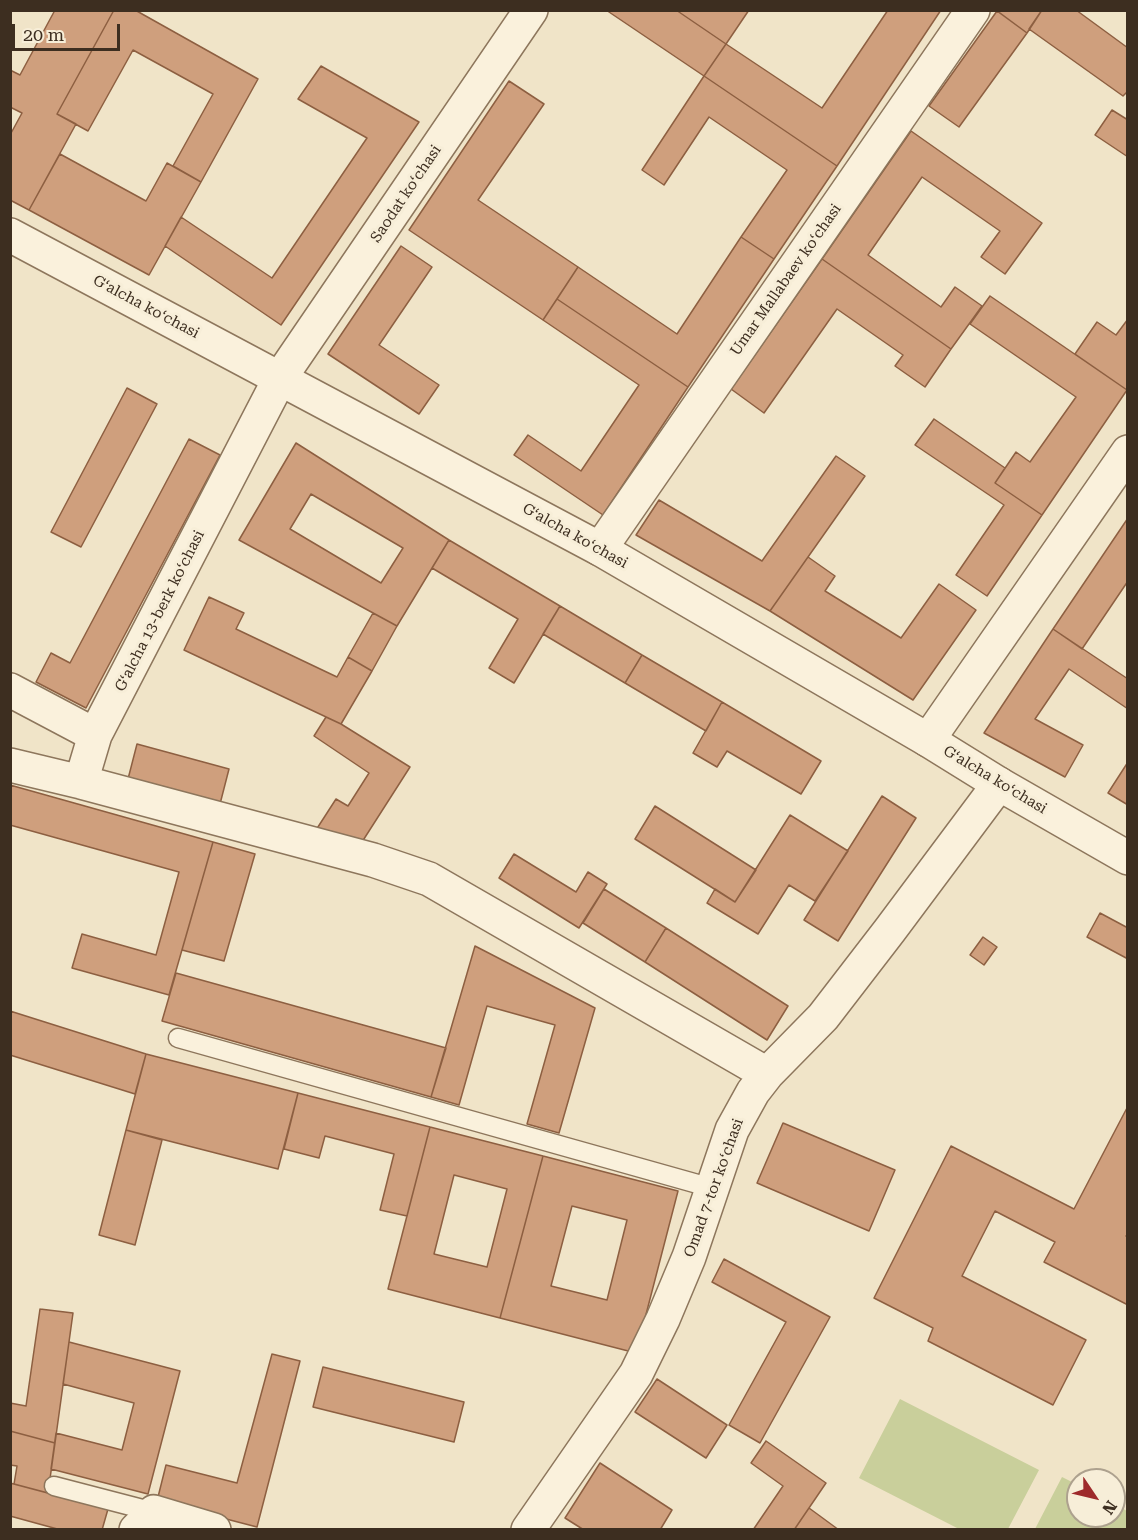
<!DOCTYPE html>
<html>
<head>
<meta charset="utf-8">
<style>
  body { margin:0 }
  #map { position:relative; width:1138px; height:1540px; overflow:hidden; background:#f0e4c8; font-family:"Roboto Serif",serif }
  canvas { display:block }
  .frame { position:absolute; inset:0; border:12px solid #3d2e20; pointer-events:none }
  .north { position:absolute; left:1066px; top:1468px; width:60px; height:60px; box-sizing:border-box; background:#f7eed8; border:2px solid #ada18e; border-radius:50%; rotate:125deg; font-size:16px; font-weight:700; line-height:24px; text-align:center; color:#3d2e20 }
  .north::after { content:''; display:block; margin:auto; width:21px; height:27px; background:#9e2a2b; clip-path:polygon(50% 0,100% 100%,50% 72%,0 100%) }
  .scale { position:absolute; left:12px; top:24px; width:108px; height:27px; box-sizing:border-box; border:3px solid #3d2e20; border-top:0; padding-left:8px; font-size:18px; line-height:21px; white-space:nowrap; color:#3d2e20; -webkit-text-stroke:4px #f7eed8; paint-order:stroke }
</style>
</head>
<body>
<div id="map">
<canvas width="1138" height="1540"></canvas>
<div class="frame"></div>
<div class="north">N</div>
<div class="scale">20 m</div>
</div>
<script>
const context = document.querySelector('canvas').getContext('2d');
context.lineJoin = 'round';
function paint(path, color) { context.fillStyle = color; context.fill(path, 'evenodd'); }
const shape = rows => new Path2D(rows.map(r => 'M' + r).join(''));
function stroke(path, color, width, dash) { context.strokeStyle = color; context.lineWidth = width; context.lineCap = dash ? 'butt' : 'round'; context.setLineDash(dash || []); context.stroke(path); }
function write(font, color, halo, rows, align = 'center') {
  context.font = font + ' "Roboto Serif",serif'; context.lineWidth = 6; context.setLineDash([]); context.textBaseline = 'middle'; context.strokeStyle = halo; context.fillStyle = color; for (const [text, x, y, turn = 0] of rows) {
    context.save(); context.translate(x, y); context.rotate((+turn || 0) * Math.PI / 180); context.textAlign = isNaN(turn) ? turn : align; if (halo) context.strokeText(text, 0, 0); context.fillText(text, 0, 0); context.restore();
  }
}
paint(shape([
  [900,1399,1039,1470,1008,1529,959,1529,859,1478],
  [1062,1477,1078,1485,1078,1516,1114,1516,1114,1504,1127,1511,1127,1529,1035,1529]
]), '#c9cf9b');
const building = shape([
  [55,10,114,10,57,114,76,124,29,210,10,200,10,135,22,113,10,107,10,70,20,75,55,10],
  [114,10,135,10,258,79,201,182,173,166,213,94,133,50,88,131,57,114,114,10],
  [606,10,676,10,726,44,704,76,606,10],
  [676,10,749,10,726,44,676,10],
  [888,10,941,10,837,166,704,76,726,44,822,108,888,10],
  [996,10,1042,10,1027,33,996,10],
  [1042,10,1076,10,1128,48,1128,91,1123,96,1029,29,1042,10],
  [997,11,1027,33,959,127,929,106,997,11],
  [321,66,419,122,281,325,165,246,181,217,272,278,367,138,298,99,321,66],
  [704,76,837,166,774,259,741,237,787,170,709,117,664,185,642,170,704,76],
  [509,81,544,104,478,200,578,267,543,320,409,230,509,81],
  [1112,110,1128,120,1128,157,1095,135,1112,110],
  [911,131,1042,223,1005,274,981,257,1000,231,922,177,868,255,941,307,955,287,982,306,951,349,822,259,911,131],
  [60,154,146,201,167,163,201,182,149,275,29,210,60,154],
  [741,237,774,259,688,387,557,299,578,267,677,334,741,237],
  [401,246,432,267,379,345,439,385,419,414,328,354,401,246],
  [822,259,951,349,925,387,895,366,903,355,837,309,764,413,731,389,822,259],
  [990,296,1127,390,1042,515,995,483,1016,452,1030,462,1076,397,970,324,990,296],
  [557,299,688,387,603,515,514,455,528,435,581,471,639,385,543,320,557,299],
  [1128,319,1128,390,1127,390,1075,354,1097,322,1116,335,1128,319],
  [127,388,157,404,81,547,51,532,127,388],
  [934,419,1005,468,995,483,1042,515,987,596,956,575,1004,505,915,445,934,419],
  [189,439,220,455,86,708,36,682,51,653,70,663,189,439],
  [296,443,449,540,397,626,239,540,296,443],
  [311,494,403,548,381,583,290,529,311,494],
  [836,456,865,476,770,611,636,535,659,500,762,561,836,456],
  [1128,518,1128,581,1082,649,1053,629,1128,518],
  [449,540,560,606,514,683,489,668,518,619,432,568,449,540],
  [808,557,835,576,825,591,901,638,939,584,976,610,913,700,770,611,808,557],
  [209,597,244,613,236,629,337,677,348,657,372,671,341,724,184,650,209,597],
  [560,606,642,655,625,683,543,634,560,606],
  [373,613,397,626,372,671,348,657,373,613],
  [1053,629,1128,679,1128,709,1069,669,1035,719,1083,745,1065,777,984,733,1053,629],
  [642,655,722,702,706,731,625,683,642,655],
  [722,702,821,761,801,794,727,751,717,767,693,753,722,702],
  [326,717,341,724,410,767,362,842,316,830,336,799,348,806,369,773,314,736,326,717],
  [137,744,229,769,220,804,128,779,137,744],
  [1128,762,1128,805,1108,793,1128,762],
  [10,785,213,842,169,995,72,968,82,934,156,955,179,872,10,825,10,785],
  [882,796,916,818,838,941,804,920,882,796],
  [655,806,756,870,735,902,635,839,655,806],
  [790,815,848,851,815,901,789,885,758,934,707,903,715,889,735,902,790,815],
  [213,842,255,854,224,961,182,950,213,842],
  [514,854,576,892,588,872,607,884,579,928,499,878,514,854],
  [604,889,666,928,645,962,583,923,604,889],
  [1100,913,1128,928,1128,959,1087,937,1100,913],
  [666,928,788,1006,767,1040,645,962,666,928],
  [983,937,997,947,984,965,970,955,983,937],
  [475,946,595,1008,559,1133,527,1124,555,1025,487,1006,459,1105,431,1097,475,946],
  [176,973,446,1048,431,1097,162,1021,176,973],
  [10,1011,146,1054,135,1094,10,1055,10,1011],
  [146,1054,298,1093,278,1169,126,1130,146,1054],
  [298,1093,430,1127,407,1216,380,1210,394,1154,325,1136,319,1158,284,1149,298,1093],
  [1128,1106,1128,1234,1126,1236,1128,1237,1128,1305,1044,1262,1055,1242,995,1211,962,1276,1086,1340,1053,1405,928,1341,933,1328,874,1298,951,1146,1074,1209,1128,1106],
  [783,1123,895,1170,869,1231,757,1183,783,1123],
  [430,1127,543,1156,500,1318,388,1289,430,1127],
  [454,1175,507,1189,487,1267,434,1254,454,1175],
  [126,1130,162,1140,135,1245,99,1235,126,1130],
  [543,1156,678,1191,636,1353,500,1318,543,1156],
  [572,1206,627,1220,607,1300,551,1286,572,1206],
  [724,1259,830,1317,760,1443,729,1425,786,1322,712,1282,724,1259],
  [40,1309,73,1313,55,1443,10,1431,10,1403,26,1406,40,1309],
  [69,1342,180,1371,148,1494,51,1469,56,1433,122,1450,134,1403,63,1384,69,1342],
  [272,1354,300,1361,257,1527,157,1501,166,1465,237,1483,272,1354],
  [323,1367,464,1402,454,1442,313,1407,323,1367],
  [657,1379,727,1425,706,1458,635,1412,657,1379],
  [10,1431,55,1443,48,1493,14,1484,17,1466,10,1465,10,1431],
  [766,1441,826,1483,794,1530,753,1530,783,1486,751,1463,766,1441],
  [600,1463,672,1510,660,1530,584,1530,565,1518,600,1463],
  [10,1483,108,1509,102,1530,61,1530,10,1516,10,1483],
  [809,1508,839,1530,794,1530,809,1508]
]);
paint(building, '#cf9f7d');
stroke(building, '#8d5f41', 1.5);
const service = shape([
  [178,1038,712,1188],
  [54,1486,154,1512]
]);
const minor = shape([
  [600,549,973,10],
  [10,690,95,735],
  [928,740,1128,452],
  [10,765,81,782,95,735,280,378,531,10],
  [81,782,373,860,429,879,767,1074],
  [136,1530,154,1512,214,1530],
  [528,1530,636,1374,663,1319,689,1257,732,1130,753,1092,767,1074,823,1017,890,930,999,784]
]);
const tertiary = shape([
  [10,235,600,549,928,740,999,784,1128,858]
]);
stroke(service, '#8d765c', 21);
stroke(minor, '#8d765c', 36);
stroke(tertiary, '#8d765c', 36);
stroke(service, '#faf1dc', 18);
stroke(minor, '#faf1dc', 33);
stroke(tertiary, '#faf1dc', 33);
write('15px', '#3d2e20', '#f7eed8', [
  ["Saodat koʻchasi",406,194,-56],
  ["Umar Mallabaev koʻchasi",786,280,-55],
  ["Gʻalcha koʻchasi",146,307,28],
  ["Gʻalcha koʻchasi",575,536,29],
  ["Gʻalcha 13-berk koʻchasi",160,611,-63],
  ["Gʻalcha koʻchasi",995,780,31],
  ["Omad 7-tor koʻchasi",714,1188,-70]
]);
</script>
</body>
</html>
